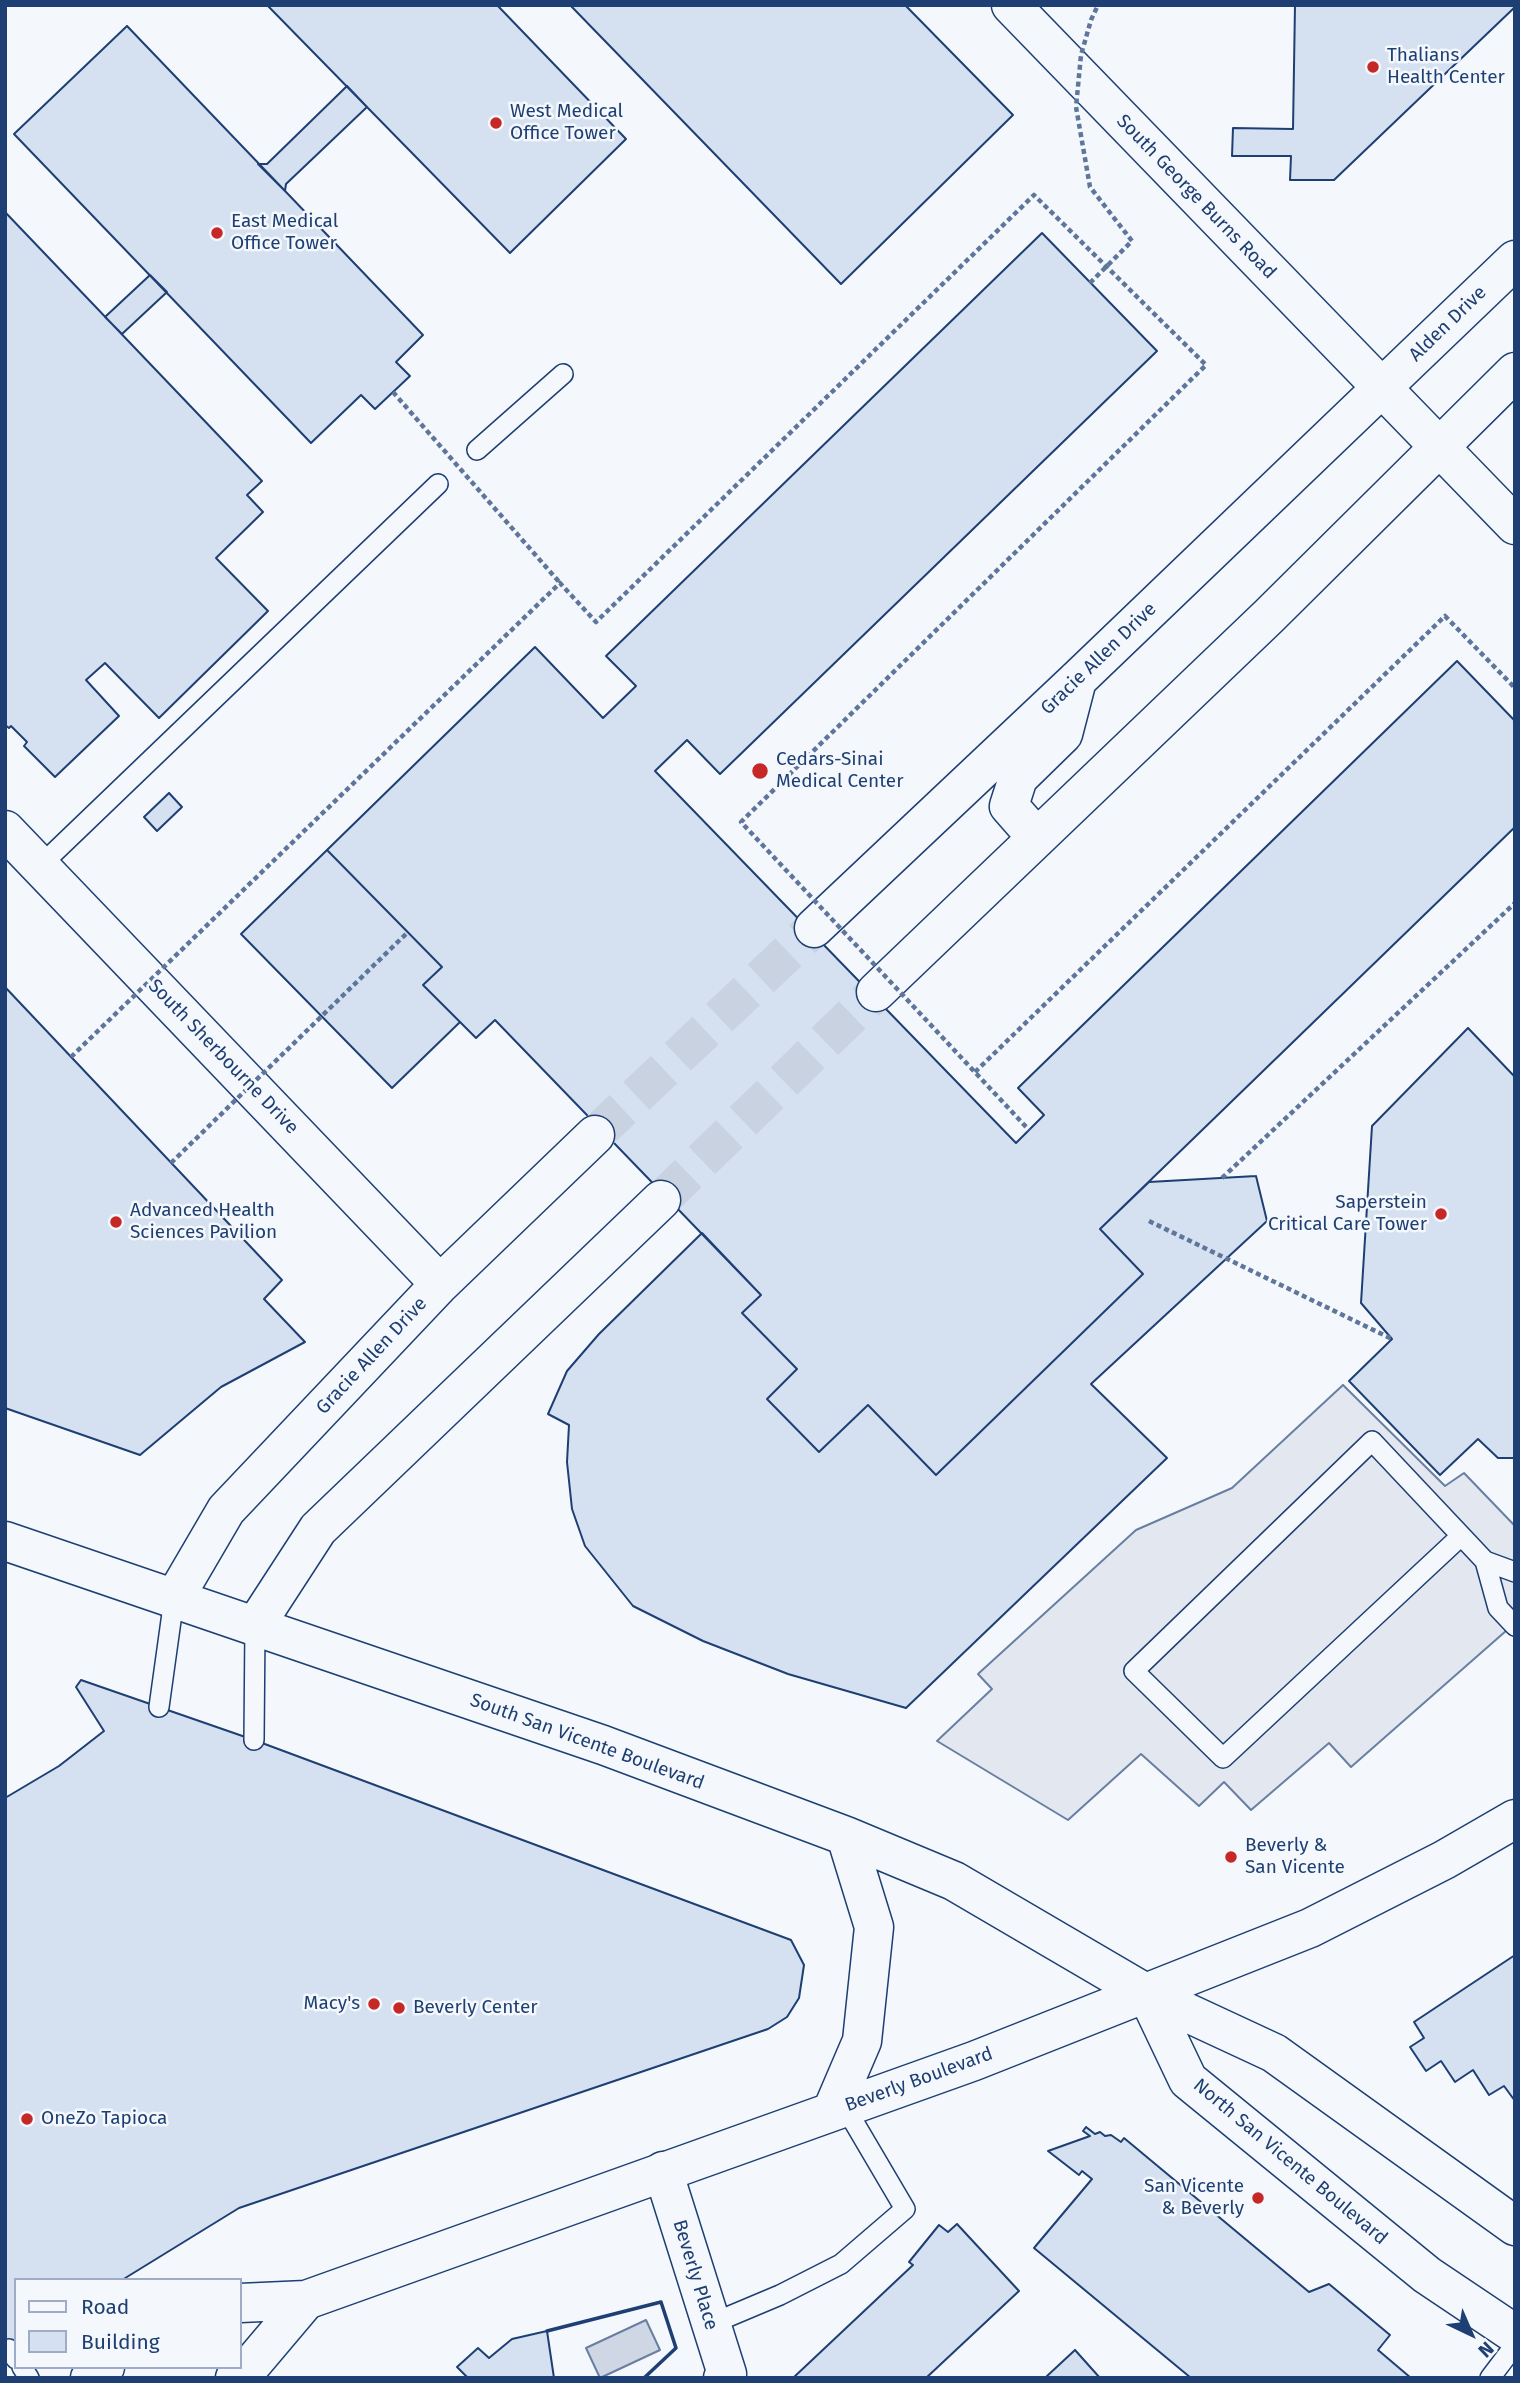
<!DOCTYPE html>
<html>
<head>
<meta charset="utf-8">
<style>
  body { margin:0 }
  #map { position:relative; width:1520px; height:2383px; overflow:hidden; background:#f4f7fb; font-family:"Fira Sans",sans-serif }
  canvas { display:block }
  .frame { position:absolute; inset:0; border:7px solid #1d3f73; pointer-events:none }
  .legend { position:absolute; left:14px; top:2278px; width:228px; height:91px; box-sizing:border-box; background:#f4f7fb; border:2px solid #9eadc5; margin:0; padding:9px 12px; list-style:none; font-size:21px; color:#1d3f73 }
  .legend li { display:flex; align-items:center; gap:14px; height:35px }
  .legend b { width:35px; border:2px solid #9eadc5 }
  .north { position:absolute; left:1436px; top:2299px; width:70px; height:70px; -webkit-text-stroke:5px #f4f7fb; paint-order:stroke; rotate:136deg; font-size:19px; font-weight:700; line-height:28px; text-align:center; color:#1d3f73 }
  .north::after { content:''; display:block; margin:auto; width:24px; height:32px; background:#1d3f73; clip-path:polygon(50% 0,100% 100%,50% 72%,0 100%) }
</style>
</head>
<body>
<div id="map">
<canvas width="1520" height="2383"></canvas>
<div class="frame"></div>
<ul class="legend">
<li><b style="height:9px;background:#f4f7fb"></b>Road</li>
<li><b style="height:19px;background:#d5e0f0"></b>Building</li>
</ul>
<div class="north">N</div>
</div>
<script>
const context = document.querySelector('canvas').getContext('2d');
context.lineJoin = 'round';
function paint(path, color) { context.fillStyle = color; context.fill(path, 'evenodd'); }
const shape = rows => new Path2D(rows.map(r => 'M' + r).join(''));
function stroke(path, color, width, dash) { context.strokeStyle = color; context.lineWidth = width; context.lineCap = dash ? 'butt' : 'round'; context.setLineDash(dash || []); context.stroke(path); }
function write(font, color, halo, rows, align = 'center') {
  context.font = font + ' "Fira Sans",sans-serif'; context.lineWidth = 5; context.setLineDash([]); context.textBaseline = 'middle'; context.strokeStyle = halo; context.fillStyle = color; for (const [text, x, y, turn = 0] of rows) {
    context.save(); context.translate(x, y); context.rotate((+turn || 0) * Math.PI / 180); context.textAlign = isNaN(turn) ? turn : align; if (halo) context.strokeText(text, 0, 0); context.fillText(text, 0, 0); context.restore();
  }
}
const parking = shape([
  [1343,1385,1445,1486,1464,1473,1515,1526,1515,1623,1351,1767,1329,1743,1251,1810,1224,1782,1199,1806,1141,1754,1068,1820,937,1741,992,1689,978,1674,1136,1530,1232,1488,1343,1385]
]);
paint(parking, '#e3e8f0');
stroke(parking, '#687fa3', 2);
const water = shape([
  [646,2320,660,2350,600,2378,586,2348,646,2320]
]);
paint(water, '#cfd7e4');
stroke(water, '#687fa3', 2);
const building = shape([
  [267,5,497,5,626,139,510,253,267,5],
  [570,5,905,5,1013,115,841,284,570,5],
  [1295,5,1515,5,1515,7,1334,180,1290,180,1291,156,1232,156,1233,128,1293,129,1295,5],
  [127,26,423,335,396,362,410,376,375,409,361,395,311,443,14,134,127,26],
  [347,86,367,107,286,184,285,191,258,164,267,164,347,86],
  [5,212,262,481,247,495,263,512,216,558,268,611,159,718,105,663,86,680,119,716,55,777,24,746,27,742,11,726,9,728,5,725,5,212],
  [1042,233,1157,351,720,774,687,740,655,771,1016,1143,1044,1115,1018,1088,1457,661,1515,721,1515,827,1100,1229,1143,1274,936,1475,868,1405,819,1452,767,1399,797,1369,742,1313,761,1295,495,1020,476,1038,423,985,442,967,327,850,535,647,603,718,636,686,606,656,1042,233],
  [150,275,167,292,122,334,105,317,150,275],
  [169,793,182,807,157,831,144,817,169,793],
  [327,850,442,967,423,985,460,1022,392,1088,241,934,327,850],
  [5,987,282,1280,264,1299,305,1342,221,1387,140,1455,5,1408,5,987],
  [1468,1028,1515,1077,1515,1458,1498,1458,1478,1439,1440,1475,1349,1381,1392,1339,1361,1303,1372,1126,1468,1028],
  [1256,1176,1267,1221,1091,1384,1167,1458,906,1708,788,1674,703,1641,633,1606,585,1546,572,1509,567,1462,569,1425,548,1414,567,1371,599,1334,702,1233,761,1295,742,1313,797,1369,767,1399,819,1452,868,1405,936,1475,1143,1274,1100,1229,1149,1182,1256,1176],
  [81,1680,254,1740,791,1940,804,1965,799,1998,787,2017,768,2029,239,2208,122,2280,16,2280,16,2345,5,2351,5,1798,59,1766,104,1731,76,1687,81,1680],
  [1515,1955,1515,2101,1504,2086,1489,2095,1473,2070,1455,2082,1441,2061,1426,2071,1410,2047,1424,2038,1414,2022,1515,1955],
  [1086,2127,1095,2134,1100,2132,1105,2136,1111,2135,1121,2142,1124,2138,1309,2292,1329,2284,1390,2335,1378,2350,1411,2378,1191,2378,1034,2248,1092,2179,1082,2171,1079,2175,1048,2151,1090,2136,1083,2131,1086,2127],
  [957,2224,1019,2291,926,2378,793,2378,913,2265,909,2262,939,2225,948,2232,957,2224],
  [547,2331,554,2378,468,2378,457,2367,478,2348,489,2358,512,2339,547,2331],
  [1075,2350,1100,2378,1048,2378,1047,2376,1075,2350]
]);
paint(building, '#d5e0f0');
stroke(building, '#1d3f73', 2);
stroke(shape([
  [595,1135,814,928],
  [661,1200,876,992]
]), '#c9d2e0', 38, [38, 19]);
const service = shape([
  [477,450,563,374],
  [40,866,438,484],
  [1461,1536,1223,1758,1134,1671,1372,1441,1485,1561,1515,1572],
  [1485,1561,1498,1608,1515,1626],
  [159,1707,174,1599],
  [254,1740,255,1626],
  [711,2324,780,2295,841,2264,905,2209,845,2107],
  [9,2349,16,2359],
  [22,2367,29,2378],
  [1490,2378,1515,2345]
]);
const minor = shape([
  [1011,5,1515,525],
  [5,830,440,1284],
  [1037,838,1009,806,1018,778,1063,734,1077,680],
  [814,928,1077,680,1515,260],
  [876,992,1269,616,1515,372],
  [174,1599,226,1510,440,1284,595,1135],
  [255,1626,318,1529,661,1200],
  [663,2171,727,2374,723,2378]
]);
const secondary = shape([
  [5,1541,603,1745,846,1836,954,1881,1147,1994,1274,2053,1515,2226],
  [1147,1994,1188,2080,1427,2275,1515,2334],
  [832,2111,862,2041,874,1927,846,1836],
  [240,2303,306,2300,974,2061,1310,1928,1444,1860,1515,1819],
  [90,2378,105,2367],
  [235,2378,246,2371,306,2300]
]);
stroke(service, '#1d3f73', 22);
stroke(minor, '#1d3f73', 41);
stroke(secondary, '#1d3f73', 41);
stroke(shape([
  [975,1072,1445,616,1515,688],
  [1222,1178,1515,903],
  [1149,1221,1392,1339]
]), '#5e769c', 4.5, [5, 3.5]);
stroke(service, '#f4f7fb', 19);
stroke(minor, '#f4f7fb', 38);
stroke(secondary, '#f4f7fb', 38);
stroke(shape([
  [1090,283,1132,241,1090,187,1076,107,1081,55,1091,20,1098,5],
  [393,392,560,583],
  [71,1057,560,583,596,622,1034,195,1206,365,741,822,1029,1130],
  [171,1163,408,932]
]), '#5e769c', 4.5, [5, 3.5]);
stroke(shape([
  [547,2331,661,2302,676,2348,644,2378]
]), '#1d3f73', 3.5);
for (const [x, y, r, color] of [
  [1373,67,7,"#c62828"],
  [496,123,7,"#c62828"],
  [217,233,7,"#c62828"],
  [760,771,9,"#c62828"],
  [1441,1214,7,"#c62828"],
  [116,1222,7,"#c62828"],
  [1231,1857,7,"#c62828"],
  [374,2004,7,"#c62828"],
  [399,2008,7,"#c62828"],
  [27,2119,7,"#c62828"],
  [1258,2198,7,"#c62828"]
]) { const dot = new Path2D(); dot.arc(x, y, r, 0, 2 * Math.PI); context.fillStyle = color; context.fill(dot); stroke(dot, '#f4f7fb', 2.5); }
write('19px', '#1d3f73', '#f4f7fb', [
  ["Thalians",1387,56],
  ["Health Center",1387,78],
  ["West Medical",510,112],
  ["Office Tower",510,134],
  ["East Medical",231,222],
  ["Office Tower",231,244],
  ["Cedars-Sinai",776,760],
  ["Medical Center",776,782],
  ["Saperstein",1427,1203,"right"],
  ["Critical Care Tower",1427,1225,"right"],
  ["Advanced Health",130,1211],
  ["Sciences Pavilion",130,1233],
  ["Beverly &",1245,1846],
  ["San Vicente",1245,1868],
  ["Macy's",360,2004,"right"],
  ["Beverly Center",413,2008],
  ["OneZo Tapioca",41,2119],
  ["San Vicente",1244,2187,"right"],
  ["& Beverly",1244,2209,"right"]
], 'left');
write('19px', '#1d3f73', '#f4f7fb', [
  ["South George Burns Road",1196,197,46],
  ["Alden Drive",1448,324,-44],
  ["Gracie Allen Drive",1099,659,-44],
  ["South Sherbourne Drive",223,1057,46],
  ["Gracie Allen Drive",372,1356,-47],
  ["South San Vicente Boulevard",587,1742,20],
  ["Beverly Boulevard",919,2080,-20],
  ["North San Vicente Boulevard",1290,2162,40],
  ["Beverly Place",695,2275,73]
]);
</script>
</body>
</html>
